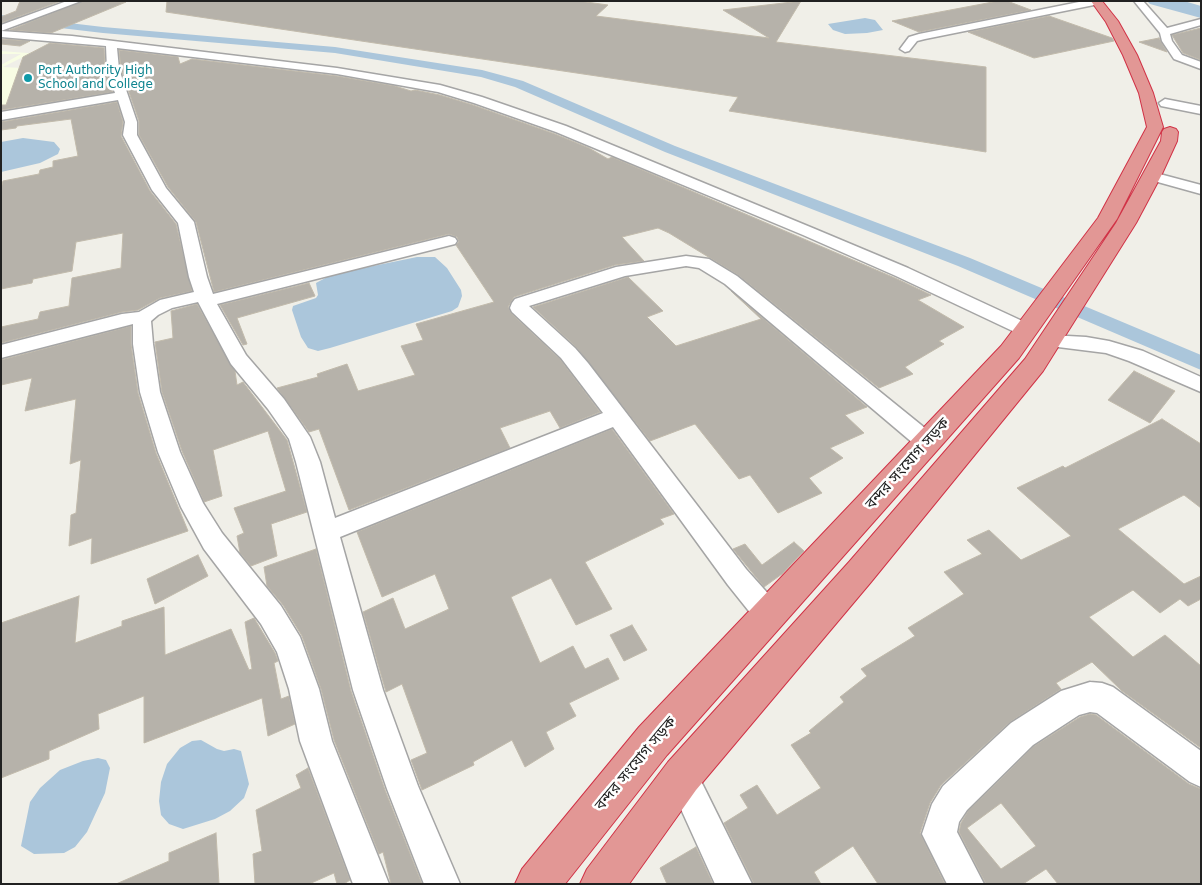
<!DOCTYPE html>
<html>
<head>
<meta charset="utf-8">
<style>
  body { margin:0 }
  #map { position:relative; width:1202px; height:885px; overflow:hidden; background:#f0efe8; font-family:"DejaVu Sans",sans-serif }
  canvas { display:block }
  .frame { position:absolute; inset:0; border:2px solid #212121; pointer-events:none }
</style>
</head>
<body>
<div id="map">
<canvas width="1202" height="885"></canvas>
<div class="frame"></div>
</div>
<script>
const context = document.querySelector('canvas').getContext('2d');
context.lineJoin = 'round';
function paint(path, color) { context.fillStyle = color; context.fill(path, 'evenodd'); }
const shape = rows => new Path2D(rows.map(r => 'M' + r).join(''));
function stroke(path, color, width, dash) { context.strokeStyle = color; context.lineWidth = width; context.lineCap = dash ? 'butt' : 'round'; context.setLineDash(dash || []); context.stroke(path); }
function write(font, color, halo, rows, align = 'center') {
  context.font = font + ' "DejaVu Sans","Noto Sans Bengali",sans-serif'; context.lineWidth = 5; context.setLineDash([]); context.textBaseline = 'middle'; context.strokeStyle = halo; context.fillStyle = color; for (const [text, x, y, turn = 0] of rows) {
    context.save(); context.translate(x, y); context.rotate((+turn || 0) * Math.PI / 180); context.textAlign = isNaN(turn) ? turn : align; if (halo) context.strokeText(text, 0, 0); context.fillText(text, 0, 0); context.restore();
  }
}
paint(shape([
  [1,51,40,54,58,58,39,109,31,110,39,55,27,55,3,67,21,68,19,69,7,103,10,104,1,105,1,65,21,54,1,54]
]), '#f8fde4');
paint(shape([
  [1147,1,1184,1,1201,6,1201,18,1150,4],
  [865,18,875,20,883,30,867,33,845,34,833,30,828,24],
  [23,138,54,142,60,149,58,154,40,163,1,172,1,142],
  [417,257,435,257,447,268,461,290,462,296,458,307,452,311,330,348,318,351,308,348,301,337,292,310,293,306,316,298,318,295,316,283,329,276,344,272],
  [201,740,217,749,224,751,234,749,241,751,249,784,244,798,230,811,215,819,183,829,169,824,161,815,159,801,161,782,167,764,180,748,192,741],
  [98,758,106,760,110,768,105,793,87,832,75,847,64,853,34,854,21,846,30,802,40,788,60,770,83,761]
]), '#abc6db');
paint(shape([
  [1,15,103,27,335,47,482,70,523,81,675,146,970,258,1201,355,1201,370,958,266,665,152,515,87,481,77,335,53,103,33,1,21,1,15]
]), '#abc6db');
const building = shape([
  [20,1,61,1,1,23,1,17,16,11,20,1],
  [83,1,126,2,51,33,10,30,83,1],
  [167,1,579,1,608,5,596,16,769,38,723,10,801,1,776,42,986,67,986,152,729,111,738,97,166,12,167,1],
  [998,1,1007,1,1031,10,919,32,892,21,998,1],
  [1049,16,1112,38,1114,41,1034,58,968,32,1049,16],
  [1201,28,1201,60,1183,53,1172,35,1201,28],
  [1159,38,1167,52,1139,42,1159,38],
  [1,39,30,41,20,46,1,44,1,39],
  [50,43,104,48,105,69,113,92,1,110,1,105,6,105,23,57,50,43],
  [119,50,178,57,180,64,192,59,337,76,395,86,411,91,415,90,440,95,473,105,555,134,589,148,608,159,612,157,895,278,931,295,918,300,964,327,939,341,944,344,905,367,913,374,879,388,738,275,669,233,658,228,622,237,644,261,615,265,514,297,508,307,511,313,560,359,600,412,560,428,550,411,500,428,510,448,349,510,319,429,309,432,277,388,318,377,317,374,347,364,358,391,415,375,401,346,423,340,416,324,494,302,456,245,459,242,457,237,449,234,214,292,196,222,168,187,139,135,139,121,121,69,119,50],
  [117,102,123,122,121,136,150,191,176,224,192,291,160,298,138,310,122,312,1,343,1,327,38,319,40,312,69,306,72,278,121,268,123,233,76,242,72,271,33,279,32,283,1,289,1,189,3,181,39,174,40,170,53,167,53,161,78,156,71,119,17,126,16,128,1,130,1,122,117,102],
  [628,277,663,311,647,317,676,346,761,319,731,291,867,407,845,415,864,433,830,448,843,458,809,478,822,493,778,513,750,475,739,479,695,424,650,441,576,347,533,307,628,277],
  [309,283,315,296,237,318,247,344,243,345,220,305,309,283],
  [197,304,235,371,237,385,243,382,287,440,307,512,271,524,277,556,251,566,240,553,237,536,244,533,234,508,286,491,268,431,213,450,222,496,204,502,182,451,162,392,155,342,173,338,171,311,197,304],
  [131,326,131,344,138,393,156,453,188,531,91,564,92,538,69,546,71,515,76,513,81,460,70,464,76,399,25,411,32,378,1,385,1,360,131,326],
  [1134,371,1175,391,1150,423,1108,400,1134,371],
  [1162,419,1201,444,1201,508,1184,495,1118,529,1184,584,1201,576,1201,599,1188,606,1180,599,1160,613,1133,590,1089,617,1133,657,1165,635,1201,666,1201,748,1122,691,1092,662,1056,683,1061,689,1010,722,941,785,930,803,920,833,945,884,878,884,853,846,814,872,821,884,754,884,724,823,748,808,740,795,757,785,777,815,821,788,791,745,811,733,809,731,844,702,840,697,867,676,861,669,915,636,908,628,964,594,944,572,982,554,967,540,989,530,1021,560,1071,536,1017,488,1063,466,1065,468,1162,419],
  [612,429,674,514,660,519,664,524,585,562,612,609,576,625,551,578,511,597,540,663,573,646,585,669,608,658,619,679,569,703,576,716,546,732,554,749,525,767,512,740,473,762,474,765,422,790,411,760,427,753,402,684,386,692,363,612,393,598,405,629,449,609,435,574,382,597,357,532,612,429],
  [794,542,804,551,782,574,764,587,733,549,745,544,762,565,794,542],
  [316,549,351,691,385,790,422,884,391,884,383,852,379,854,334,740,321,689,302,636,283,605,267,586,264,567,316,549],
  [198,555,208,576,155,604,147,579,198,555],
  [79,596,75,643,122,626,122,621,164,607,165,655,231,629,249,670,252,669,245,622,254,618,275,653,278,661,274,663,281,699,289,696,295,724,268,736,262,698,144,743,144,696,98,714,99,729,49,751,49,759,1,778,1,623,79,596],
  [632,625,647,650,624,661,610,635,632,625],
  [1090,714,1096,715,1189,784,1201,789,1201,884,1058,884,1046,869,1023,884,986,884,959,832,961,823,968,811,1034,746,1080,717,1090,714],
  [1001,803,1036,846,1001,869,967,828,1001,803],
  [308,768,350,880,344,884,337,884,334,873,309,884,255,884,253,854,262,851,256,810,301,788,296,775,308,768],
  [216,833,219,884,116,884,169,861,169,853,216,833],
  [696,847,713,884,667,884,660,868,696,847]
]);
paint(building, '#b6b2aa');
stroke(building, '#c1baab', 1);
const minor = shape([
  [67,1,81,1,1,31,72,36,337,68,440,85,482,97,566,126,815,229,908,268,1033,326,1036,330,1033,334,1026,336,1019,334,896,276,803,235,556,132,474,103,438,92,337,74,117,48,119,69,137,122,137,135,166,188,194,222,207,277,213,294,449,236,455,238,457,241,455,244,217,304,246,355,284,399,310,437,320,462,335,518,603,413,561,358,512,312,510,308,512,303,515,299,616,267,686,256,709,259,737,276,936,437,939,443,936,449,928,451,920,449,725,284,699,268,686,266,625,276,529,306,575,348,588,363,746,569,780,607,784,616,780,625,770,629,760,625,728,585,613,427,340,537,383,690,418,786,460,884,424,884,387,789,353,690,296,462,289,439,268,409,231,364,198,302,172,308,158,315,151,321,153,344,160,392,180,452,203,503,222,533,281,606,300,637,319,689,332,741,389,884,353,884,300,741,289,689,277,652,261,624,204,549,181,507,158,452,140,392,133,344,133,324,1,358,1,345,122,314,139,312,160,300,194,292,189,277,178,223,152,190,123,135,125,122,118,100,1,120,1,112,115,93,107,69,106,46,1,37,1,25,67,1],
  [1084,1,1103,1,1099,4,925,39,917,41,909,51,905,52,900,49,909,37,919,34,1084,1],
  [1134,1,1143,1,1167,28,1201,19,1201,25,1170,34,1172,41,1182,55,1201,62,1201,69,1174,59,1162,41,1160,33,1134,1],
  [1165,99,1201,106,1201,114,1161,106,1159,103,1165,99],
  [1152,172,1201,185,1201,194,1147,179,1145,176,1147,173,1152,172],
  [1049,335,1086,337,1109,341,1143,351,1201,377,1201,392,1129,361,1106,353,1042,345,1039,341,1042,337,1049,335],
  [1090,682,1102,683,1113,687,1201,751,1201,787,1190,782,1097,713,1090,712,1079,715,1033,745,967,810,959,822,957,832,984,884,947,884,922,834,932,804,943,786,1011,723,1061,691,1090,682],
  [682,760,693,765,752,884,715,884,666,776,671,765,682,760]
]);
const highway = shape([
  [1091,1,1102,1,1118,21,1137,55,1153,93,1163,127,1117,219,1019,358,667,755,565,884,515,884,522,869,639,727,1001,346,1098,218,1147,127,1139,93,1123,55,1106,22,1091,1],
  [1170,127,1176,129,1178,132,1177,141,1161,176,1136,223,1043,371,871,582,696,790,629,884,580,884,587,869,668,762,849,562,1025,359,1116,223,1161,141,1162,132,1164,129,1170,127]
]);
stroke(minor, '#a5a5a5', 3);
stroke(highway, '#d13246', 2);
paint(minor, '#fff');
paint(highway, '#e29795');
for (const [x, y, r, color] of [
  [28,78,5,"#0f9aa8"]
]) { const dot = new Path2D(); dot.arc(x, y, r, 0, 2 * Math.PI); context.fillStyle = color; context.fill(dot); stroke(dot, '#fff', 2); }
write('12px', '#0d838f', '#fff', [
  ["Port Authority High",38,71],
  ["School and College",38,85]
], 'left');
write('15px', '#212121', '#fff', [
  ["বন্দর সংযোগ সড়ক",908,464,-48],
  ["বন্দর সংযোগ সড়ক",636,764,-50]
]);
</script>
</body>
</html>
